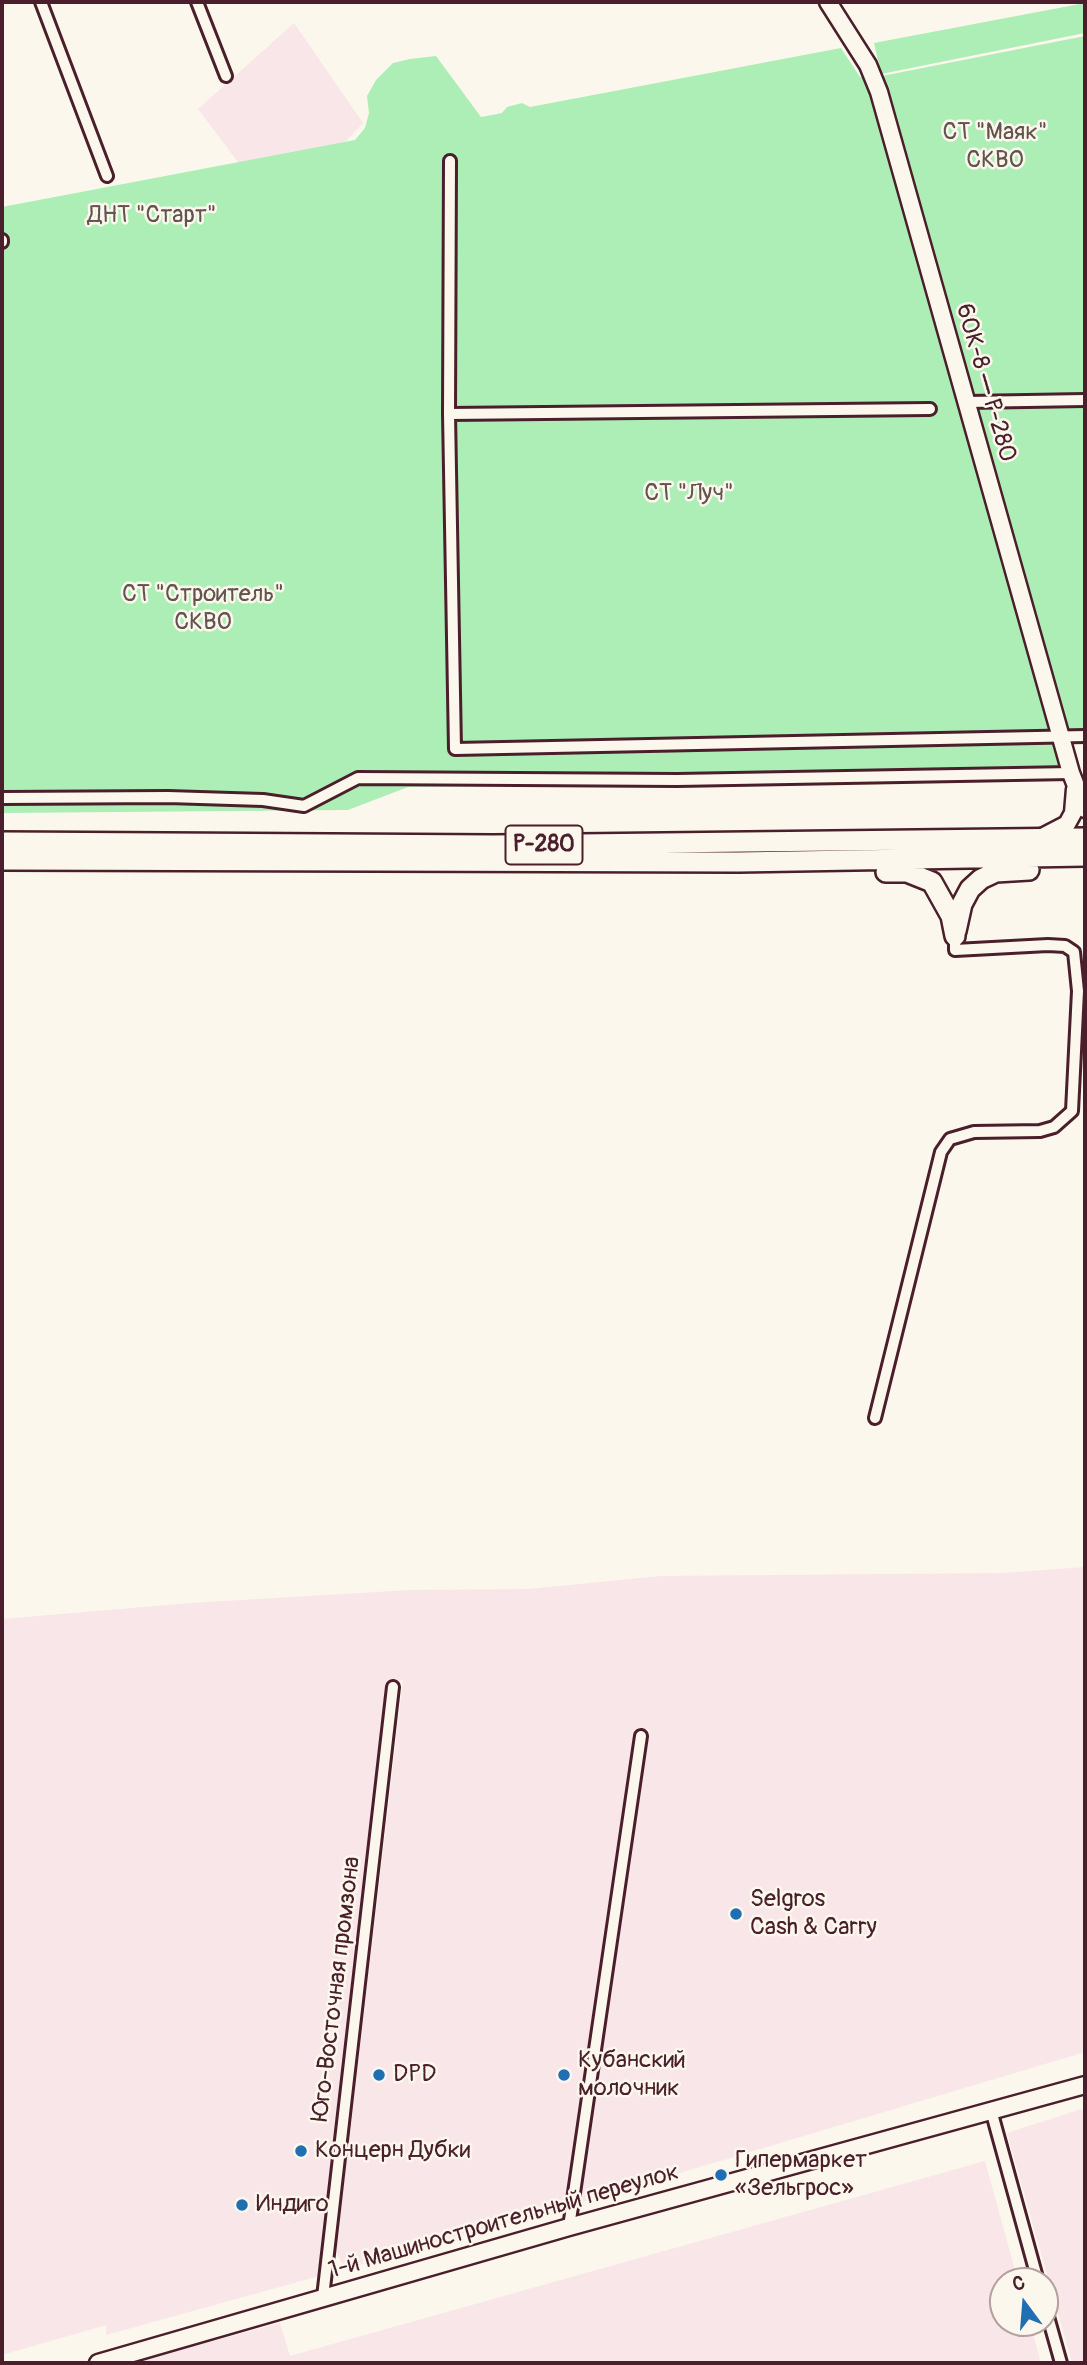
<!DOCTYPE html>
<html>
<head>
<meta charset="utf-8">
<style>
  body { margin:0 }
  #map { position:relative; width:1087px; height:2365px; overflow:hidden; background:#fbf7ec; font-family:Pangolin,sans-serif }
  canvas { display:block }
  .frame { position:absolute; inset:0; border:4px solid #4a1f2b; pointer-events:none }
  .north { position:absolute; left:989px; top:2267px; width:70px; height:70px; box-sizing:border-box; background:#fbf7ec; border:2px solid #b4a19f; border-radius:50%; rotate:344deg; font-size:19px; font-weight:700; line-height:28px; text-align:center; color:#4a1f2b }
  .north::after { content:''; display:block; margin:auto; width:24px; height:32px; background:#1f6fb2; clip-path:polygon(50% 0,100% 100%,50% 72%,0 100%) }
</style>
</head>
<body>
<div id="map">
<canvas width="1087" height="2365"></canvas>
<div class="frame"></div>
<div class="north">С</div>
</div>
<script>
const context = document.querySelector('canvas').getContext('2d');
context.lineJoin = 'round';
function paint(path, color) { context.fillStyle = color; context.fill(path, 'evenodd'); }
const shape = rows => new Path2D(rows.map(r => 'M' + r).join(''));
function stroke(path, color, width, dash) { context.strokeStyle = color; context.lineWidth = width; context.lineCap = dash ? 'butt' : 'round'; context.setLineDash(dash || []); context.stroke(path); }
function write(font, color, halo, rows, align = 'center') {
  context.font = font + ' Pangolin,sans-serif'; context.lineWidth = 5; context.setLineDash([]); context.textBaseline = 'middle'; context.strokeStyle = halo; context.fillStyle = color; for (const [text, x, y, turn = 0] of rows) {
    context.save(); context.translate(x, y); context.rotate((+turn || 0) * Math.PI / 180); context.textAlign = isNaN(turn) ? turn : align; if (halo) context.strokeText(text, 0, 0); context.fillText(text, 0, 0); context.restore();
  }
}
paint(shape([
  [294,23,363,123,335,153,250,178,198,109],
  [1085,1567,1085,2052,576,2204,650,1730,639,1728,568,2206,345,2269,336,2252,403,1680,386,1683,319,2276,106,2335,106,2325,2,2355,2,1619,191,1603,411,1590,528,1589,661,1576,1004,1573],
  [1085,2108,1085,2363,1072,2363,1007,2133],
  [985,2161,1018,2281,1003,2281,1003,2323,1030,2323,1041,2363,131,2363,280,2323,290,2356]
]), '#f8e6e8');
paint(shape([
  [1085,3,1085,33,881,74,874,43],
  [1085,36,1085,743,1069,743,882,76],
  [841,48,860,77,867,77,1066,777,408,787,348,810,2,813,2,207,355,140,365,128,369,113,367,96,376,80,393,63,410,59,436,56,481,117,502,113,507,107,522,103,530,107]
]), '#adeeb6');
const street = shape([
  [41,2,107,176],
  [197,2,226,76],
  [450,161,449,414,455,749,1085,736],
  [2,240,2,242],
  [968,402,1085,400],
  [449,414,930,409],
  [2,798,168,797,263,800,304,806,358,778,677,780,1071,773],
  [875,1418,941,1152,950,1139,974,1132,1040,1131,1054,1127,1072,1111,1078,991,1074,952,1065,946,1048,945,955,950,955,936],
  [991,2110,1038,2281],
  [569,2227,641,1736],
  [323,2297,393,1687],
  [1045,2306,1061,2363]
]);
const secondary = shape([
  [828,2,868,65,879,92,1071,773,1085,809],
  [1042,837,1067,824,1073,813,1075,789],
  [98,2363,569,2227,1085,2085]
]);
const highway = shape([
  [2,842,494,845,1085,838],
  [2,860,739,862,1085,856],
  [886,872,907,872,932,882,951,916,955,936],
  [956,931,962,904,970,889,981,879,996,872,1029,870]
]);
stroke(street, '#4a1f2b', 16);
stroke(secondary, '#4a1f2b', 21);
stroke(highway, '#4a1f2b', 24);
stroke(street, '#fbf7ec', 10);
stroke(secondary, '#fbf7ec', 16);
stroke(highway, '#fbf7ec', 19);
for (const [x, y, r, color] of [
  [736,1914,7,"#1f6fb2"],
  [379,2075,7,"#1f6fb2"],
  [564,2075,7,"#1f6fb2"],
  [301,2151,7,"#1f6fb2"],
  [721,2175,7,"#1f6fb2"],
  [242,2205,7,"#1f6fb2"]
]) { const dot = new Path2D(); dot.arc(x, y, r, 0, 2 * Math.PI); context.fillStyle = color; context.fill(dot); stroke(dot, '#fbf7ec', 2.5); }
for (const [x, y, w] of [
  [544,845,77]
]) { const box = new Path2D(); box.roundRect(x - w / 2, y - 19.5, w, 39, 5); context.fillStyle = '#fbf7ec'; context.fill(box); stroke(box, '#4a1f2b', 2); }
write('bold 23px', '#4a1f2b', null, [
  ["Р-280",544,845]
]);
write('24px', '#63534e', '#fbf7ec', [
  ["СТ \"Маяк\"",995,133],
  ["СКВО",995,161],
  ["ДНТ \"Старт\"",152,216],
  ["СТ \"Луч\"",689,494],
  ["СТ \"Строитель\"",203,595],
  ["СКВО",203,623]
]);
write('24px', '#4a1f2b', '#fbf7ec', [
  ["60К-8 — Р-280",985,383,74],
  ["Юго-Восточная промзона",337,1989,-83],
  ["1-й Машиностроительный переулок",504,2222,-16]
]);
write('24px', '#4a1f2b', '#fbf7ec', [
  ["Selgros",750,1900],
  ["Cash & Carry",750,1928],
  ["Кубанский",578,2061],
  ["молочник",578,2089],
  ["DPD",393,2075],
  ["Концерн Дубки",315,2151],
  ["Гипермаркет",735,2161],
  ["«Зельгрос»",735,2189],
  ["Индиго",256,2205]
], 'left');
</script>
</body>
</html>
